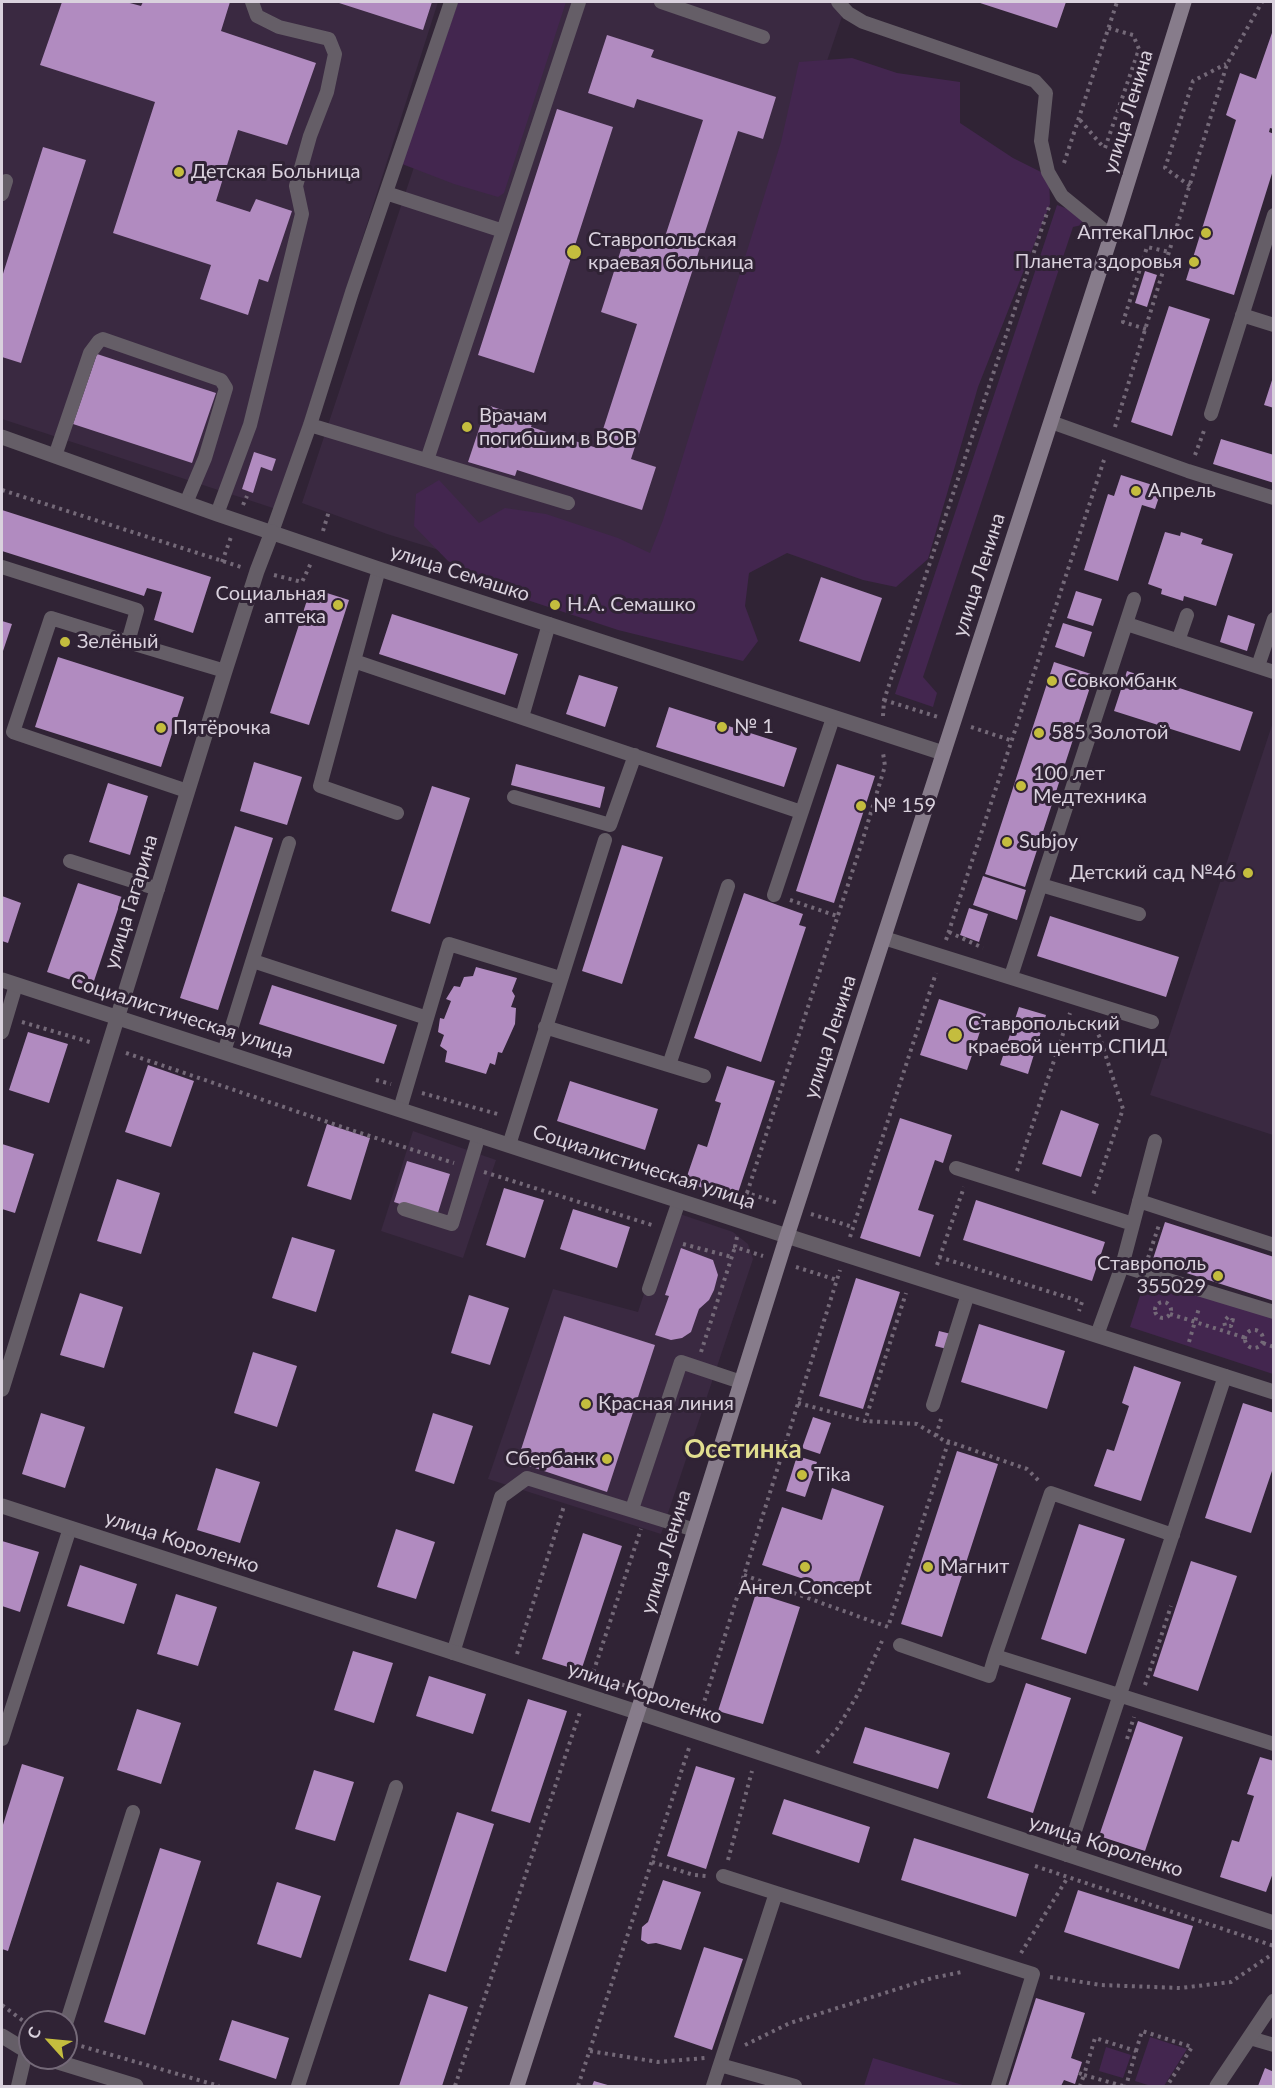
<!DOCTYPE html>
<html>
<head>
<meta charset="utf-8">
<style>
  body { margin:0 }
  #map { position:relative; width:1275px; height:2088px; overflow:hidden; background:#302335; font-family:Lato,sans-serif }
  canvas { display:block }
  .frame { position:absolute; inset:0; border:3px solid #d9d1dd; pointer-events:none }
  .north { position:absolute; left:18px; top:2010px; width:60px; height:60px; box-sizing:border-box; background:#302335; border:2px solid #746978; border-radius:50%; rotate:297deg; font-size:16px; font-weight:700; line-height:24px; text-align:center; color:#d9d1dd }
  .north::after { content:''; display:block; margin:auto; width:21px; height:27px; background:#c4bd3e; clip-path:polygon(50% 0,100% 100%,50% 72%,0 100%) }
</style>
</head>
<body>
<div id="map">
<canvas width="1275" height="2088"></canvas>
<div class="frame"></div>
<div class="north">С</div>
</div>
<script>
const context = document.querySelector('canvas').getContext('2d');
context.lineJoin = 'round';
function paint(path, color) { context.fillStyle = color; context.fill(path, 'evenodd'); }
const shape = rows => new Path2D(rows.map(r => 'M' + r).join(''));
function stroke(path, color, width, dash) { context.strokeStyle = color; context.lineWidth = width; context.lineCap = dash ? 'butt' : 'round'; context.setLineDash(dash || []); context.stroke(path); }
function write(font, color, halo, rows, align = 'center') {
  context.font = font + ' Lato,sans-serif'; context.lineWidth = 6; context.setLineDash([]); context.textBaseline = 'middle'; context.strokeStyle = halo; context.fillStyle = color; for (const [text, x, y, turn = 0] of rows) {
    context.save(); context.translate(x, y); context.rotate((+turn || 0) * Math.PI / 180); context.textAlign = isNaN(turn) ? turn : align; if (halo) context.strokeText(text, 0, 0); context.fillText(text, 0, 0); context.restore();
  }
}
paint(shape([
  [2,2,438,2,276,509,2,419],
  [469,2,847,2,640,612,387,534,302,503],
  [1273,722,1273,1135,1150,1095],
  [413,1131,496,1160,463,1258,381,1231],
  [671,1211,733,1232,748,1244,753,1259,661,1534,488,1479,553,1289,638,1312]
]), '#3a2941');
paint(shape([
  [458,2,566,2,504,193,498,197,454,184,402,164],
  [852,58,897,73,960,82,960,123,1013,158,1049,176,1050,204,978,387,928,559,896,587,863,580,787,553,749,573,745,606,758,641,743,661,618,630,500,591,448,561,414,526,416,494,439,480,479,523,505,508,546,514,618,538,650,553,663,520,781,142,799,62],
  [1057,205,1093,218,1091,223,1073,227,923,677,937,693,933,707,895,694],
  [1146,1277,1273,1317,1273,1374,1130,1327],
  [1150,2037,1187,2049,1164,2086,1151,2086,1135,2081],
  [1106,2047,1131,2055,1123,2078,1099,2071],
  [873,2058,966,2086,864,2086]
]), '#43264f');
paint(shape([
  [62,2,126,2,141,6,143,2,230,2,221,31,316,63,287,145,238,130,216,201,250,212,256,199,292,211,268,282,259,279,248,315,200,299,211,265,113,233,155,102,40,65],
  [336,2,432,2,423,30],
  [977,2,1066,2,1057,28],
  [1273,30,1274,129,1270,128,1269,132,1274,134,1274,167,1234,295,1186,280,1236,120,1226,115,1240,73,1256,79],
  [607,35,654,50,651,57,776,97,763,139,738,131,631,459,656,467,642,510,517,470,515,476,468,462,487,405,533,420,531,427,597,448,637,324,601,312,626,234,662,246,703,120,637,99,634,108,588,93],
  [557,109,613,127,534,373,478,355],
  [43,147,86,160,21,363,2,357,2,277],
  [1145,271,1157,275,1147,307,1135,303],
  [1169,306,1210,319,1172,436,1131,422],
  [97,354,216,393,192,463,73,424],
  [1274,374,1274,408,1264,405],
  [1221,439,1274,455,1274,483,1213,464],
  [254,452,276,459,272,471,261,467,253,493,242,489],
  [1121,475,1162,488,1155,509,1142,505,1118,581,1084,570,1108,494,1114,496],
  [2,510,211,577,193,633,154,620,162,592,147,588,144,596,2,551],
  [1165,532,1180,536,1181,532,1203,539,1201,544,1233,554,1216,606,1184,596,1183,601,1161,594,1162,589,1148,584],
  [821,577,882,598,860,662,799,641],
  [311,588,349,600,309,725,270,713],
  [1076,591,1102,599,1093,626,1067,618],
  [392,614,518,654,505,695,379,654],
  [1228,615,1255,624,1247,651,1220,642],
  [2,621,12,624,2,654],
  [1063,623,1092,632,1084,657,1055,647],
  [58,657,184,697,161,767,35,727],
  [1054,662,1094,675,1025,887,985,874],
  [1127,671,1253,712,1240,751,1114,711],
  [579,675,618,687,605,727,566,714],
  [669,707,797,748,784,787,656,747],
  [254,762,302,777,287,825,240,811],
  [516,764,605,787,600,808,511,785],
  [837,764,875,776,834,903,796,891],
  [108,783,148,796,130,855,89,842],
  [432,786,470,798,430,924,391,911],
  [235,826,273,838,218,1010,180,998],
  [622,845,663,857,622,984,582,971],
  [983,876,1026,890,1017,920,973,905],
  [78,883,122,897,92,987,47,972],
  [744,893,803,914,799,925,806,927,761,1062,694,1038],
  [2,896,21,903,8,943,2,941],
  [969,908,988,914,979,942,960,935],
  [1050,916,1179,957,1166,997,1037,956],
  [476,967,517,978,512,991,515,996,511,1007,516,1008,515,1024,502,1053,498,1052,495,1065,490,1063,486,1074,445,1062,447,1051,440,1046,444,1035,438,1032,440,1018,444,1019,451,1001,446,999,454,986,460,987,464,977,473,976],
  [272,985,397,1025,384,1064,259,1024],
  [939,999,986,1014,967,1070,920,1055],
  [1019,1007,1046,1015,1028,1074,1000,1065],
  [28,1032,68,1044,49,1103,9,1090],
  [148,1065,194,1081,171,1147,125,1132],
  [727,1066,775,1081,736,1199,685,1182,698,1144,707,1147,721,1103,715,1101],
  [570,1081,658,1109,645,1150,557,1121],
  [1061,1110,1099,1124,1081,1177,1042,1164],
  [900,1118,952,1135,943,1163,935,1160,918,1210,934,1215,920,1257,860,1238],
  [327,1124,370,1138,351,1200,307,1186],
  [2,1144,34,1154,15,1213,2,1209],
  [407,1161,450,1174,437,1216,394,1202],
  [117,1179,160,1193,141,1254,97,1241],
  [504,1188,544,1200,525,1258,486,1245],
  [976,1200,1105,1242,1092,1281,963,1240],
  [573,1209,630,1227,617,1268,560,1249],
  [1165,1222,1274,1257,1274,1301,1152,1262],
  [292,1237,335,1250,316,1312,272,1298],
  [681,1248,713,1260,718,1275,714,1290,709,1300,699,1309,691,1332,682,1338,671,1340,655,1335,669,1296,665,1295],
  [856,1278,900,1292,863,1409,819,1396],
  [80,1293,123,1307,104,1368,60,1355],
  [469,1295,509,1308,490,1365,451,1353],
  [564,1316,655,1345,607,1492,517,1462],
  [979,1324,1065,1351,1047,1409,961,1382],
  [939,1331,951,1334,947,1349,935,1346],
  [253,1352,297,1366,277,1427,234,1413],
  [1134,1366,1181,1382,1141,1501,1094,1486,1107,1449,1114,1451,1129,1406,1122,1403],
  [1243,1403,1274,1413,1274,1465,1251,1533,1205,1518],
  [41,1413,85,1427,65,1488,22,1474],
  [433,1413,473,1426,454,1484,415,1471],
  [813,1417,831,1423,820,1454,802,1448],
  [957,1451,998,1464,942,1637,901,1624],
  [797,1456,817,1462,805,1497,786,1491],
  [216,1468,260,1482,240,1543,197,1530],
  [832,1488,884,1506,854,1596,762,1565,782,1507,822,1520],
  [1079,1524,1125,1539,1086,1654,1041,1639],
  [396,1529,435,1542,416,1599,377,1587],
  [583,1533,622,1546,581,1671,542,1659],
  [2,1541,39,1552,20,1612,2,1606],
  [1191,1561,1237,1576,1198,1691,1153,1676],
  [80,1565,137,1584,124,1624,67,1606],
  [756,1593,800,1607,763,1724,718,1711],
  [176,1594,217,1607,198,1666,157,1654],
  [353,1651,393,1663,374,1723,334,1710],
  [429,1676,486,1694,473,1734,416,1716],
  [1026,1683,1071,1698,1033,1813,987,1798],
  [528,1699,567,1711,530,1823,491,1811],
  [137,1709,181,1723,161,1784,117,1770],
  [1138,1721,1183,1737,1145,1851,1099,1836],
  [865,1727,950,1753,938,1789,853,1763],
  [1260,1757,1274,1761,1274,1870,1266,1892,1220,1877,1232,1840,1239,1842,1254,1796,1247,1794],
  [22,1764,64,1777,8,1951,2,1949,2,1828],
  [696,1766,735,1778,706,1869,667,1856],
  [314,1770,354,1782,335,1841,295,1829],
  [784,1799,870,1827,859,1863,772,1834],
  [457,1812,494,1824,446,1972,409,1960],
  [914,1838,1029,1874,1016,1917,901,1880],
  [160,1848,201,1861,145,2035,104,2022],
  [663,1880,701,1892,681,1950,656,1943,648,1944,641,1940,642,1927,648,1922],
  [277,1882,321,1896,301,1958,257,1944],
  [1078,1890,1193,1926,1179,1969,1064,1932],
  [704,1947,743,1959,712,2050,674,2037],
  [429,1994,468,2007,442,2086,399,2086],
  [1036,1998,1085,2013,1071,2058,1082,2062,1075,2084,1064,2080,1061,2086,1008,2086],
  [232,2020,289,2038,276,2079,219,2060],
  [1265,2068,1274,2072,1274,2086,1258,2086],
  [594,2081,611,2086,592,2086]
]), '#b18bc0');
stroke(shape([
  [1080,120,1104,148],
  [1105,148,1139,49,1133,35,1108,28],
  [1064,163,1117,2],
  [1190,186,1165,168,1193,81,1226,64],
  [1146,329,1123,322,1147,247,1169,252],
  [1115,427,1227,64,1262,2],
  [1195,455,1205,428],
  [2,490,241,567],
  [243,505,247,496],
  [323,531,329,511],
  [222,562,231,537],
  [274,575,302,582,311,563],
  [884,700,938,717],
  [883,716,884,700,1049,207],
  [971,727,1013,741],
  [790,900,837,916],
  [949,932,983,948],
  [946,940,1104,460],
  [1092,1021,1100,1038,1123,1109,1093,1195],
  [22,1022,93,1043],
  [126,1053,351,1130,454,1163],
  [376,1080,391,1084],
  [422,1093,501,1115],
  [600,1153,681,1178,682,1184],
  [1017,1171,1070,1013],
  [484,1172,652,1225],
  [747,1193,862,842,885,766,883,753],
  [745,1203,747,1193,778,1203],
  [811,1214,853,1227],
  [737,1237,735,1247,763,1256],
  [850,1237,936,973],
  [683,1244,732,1257],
  [939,1257,1082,1302,1079,1311],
  [1148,1258,1159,1225],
  [937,1265,964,1187],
  [796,1267,837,1280],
  '1155 1310a8 8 0 1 1 16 0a8 8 0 1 1-16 0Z',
  [1170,1314,1246,1338],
  [1228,1317,1224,1321,1225,1326,1231,1326,1232,1320,1236,1321],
  '1245 1339a9 9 0 1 1 18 0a9 9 0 1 1-18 0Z',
  [1189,1342,1199,1308],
  [1263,1343,1274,1347],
  [701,1352,735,1247],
  [798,1403,865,1421,906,1293],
  [936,1436,941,1419],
  [947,1441,1027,1469,1040,1482],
  [744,1575,888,1627,948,1443,917,1424,865,1421],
  [517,1654,564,1506],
  [593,1675,626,1686],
  [591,1679,641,1529],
  [1145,1685,1171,1606],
  [700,1715,840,1270],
  [1127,1739,1134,1717],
  [817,1753,837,1729,858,1694,882,1641],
  [728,1860,752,1771],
  [652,1862,694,1875,706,1876],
  [1035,1866,1274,1946],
  [1021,1953,1068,1877],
  [1050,1977,1101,1985,1180,1988,1231,1982,1274,1953],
  [2,2005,30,2026],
  [67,2042,219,2086],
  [745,2045,790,2023,932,1978,962,1972],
  [590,2051,658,2062,705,2058],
  [1136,2051,1142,2031,1192,2047,1167,2086],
  [1079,2073,1084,2075,1080,2086],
  [455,2086,580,1712],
  [578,2086,689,1748],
  [1123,2086,1084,2075,1095,2038,1136,2051,1126,2086]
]), '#746978', 4, [3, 4.5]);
stroke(shape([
  [661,2,763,37],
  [838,2,848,13,863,22,1035,81,1046,93,1041,141,1048,172,1062,196,1111,236],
  [386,193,503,231],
  [2,194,6,181],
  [1242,315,1274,325],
  [1211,414,1274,215],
  [1051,422,1188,471,1274,498],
  [310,425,568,503],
  [55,456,90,353,99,341,103,339,221,380,226,388,205,458,186,503],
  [427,460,579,2],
  [217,514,250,425,302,214,296,186,310,136,327,92,335,54,329,39,279,27,257,16,252,2],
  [272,532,310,425,352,292,451,2],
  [2,567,137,610,128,642,225,671],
  [379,569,320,786,397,813],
  [1127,624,1274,672],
  [1178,641,1187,615],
  [128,642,51,618,13,732,187,791],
  [354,661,801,812],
  [1258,666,1274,619],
  [522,717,549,624],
  [514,797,610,825,635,755],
  [70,861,158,889],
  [1041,885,1139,914],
  [774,895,833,718],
  [884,938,1152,1022],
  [253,961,427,1018],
  [1011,976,1134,599],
  [545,1027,704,1076],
  [2,1032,16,985],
  [224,1052,289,843],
  [669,1065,728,886],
  [400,1109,449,944,560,978],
  [509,1145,605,840],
  [956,1168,1133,1224],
  [1139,1201,1274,1245],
  [404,1209,452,1224,479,1135],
  [1122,1266,1155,1141],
  [649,1289,679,1201],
  [1097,1335,1122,1266,1274,1312],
  [933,1405,968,1294],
  [632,1509,681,1362,741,1382],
  [1173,1535,1051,1493,995,1656,1274,1744],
  [900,1645,989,1676,995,1656],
  [453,1653,501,1497,527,1478,695,1530],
  [2,1739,70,1528],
  [1067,1855,1225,1376],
  [776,1893,1033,1974,998,2086],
  [66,2024,133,1812],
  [1250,2038,1274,2045],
  [720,2065,795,2086],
  [18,2086,26,2052],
  [298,2086,396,1787],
  [713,2086,776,1893,723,1876]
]), '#655e67', 14);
stroke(shape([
  [2,437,217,514,379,569,943,753],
  [2,980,787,1236,1274,1392],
  [2,1389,225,671,257,571,272,532],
  [2,1506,637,1712,1274,1923],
  [2,2036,30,2053],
  [45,2058,136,2086],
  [1217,2086,1274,2001]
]), '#655e67', 15);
stroke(shape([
  [517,2086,644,1692,787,1236,1111,236,1184,2]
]), '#877c8b', 15);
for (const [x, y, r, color] of [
  [179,172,6,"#c4bd3e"],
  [1206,233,6,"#c4bd3e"],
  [574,252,8,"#c4bd3e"],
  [1194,262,6,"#c4bd3e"],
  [467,427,6,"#c4bd3e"],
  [1136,491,6,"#c4bd3e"],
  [338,605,6,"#c4bd3e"],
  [555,605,6,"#c4bd3e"],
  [65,642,6,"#c4bd3e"],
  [1052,681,6,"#c4bd3e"],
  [722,727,6,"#c4bd3e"],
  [161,728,6,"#c4bd3e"],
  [1039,733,6,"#c4bd3e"],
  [1021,786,6,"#c4bd3e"],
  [861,806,6,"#c4bd3e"],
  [1007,842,6,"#c4bd3e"],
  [1248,873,6,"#c4bd3e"],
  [955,1035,8,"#c4bd3e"],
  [1218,1276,6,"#c4bd3e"],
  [586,1404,6,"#c4bd3e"],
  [607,1459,6,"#c4bd3e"],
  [802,1475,6,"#c4bd3e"],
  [805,1567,6,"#c4bd3e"],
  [928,1567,6,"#c4bd3e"]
]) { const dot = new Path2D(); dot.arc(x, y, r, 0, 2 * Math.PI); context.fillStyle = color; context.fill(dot); stroke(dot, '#302335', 2); }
write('20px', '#d9d1dd', '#302335', [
  ["улица Ленина",1128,112,-73],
  ["улица Семашко",460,573,18],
  ["улица Ленина",979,575,-72],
  ["улица Гагарина",131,902,-73],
  ["Социалистическая улица",182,1016,18],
  ["улица Ленина",830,1037,-72],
  ["Социалистическая улица",644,1167,18],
  ["улица Короленко",182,1542,18],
  ["улица Ленина",666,1552,-73],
  ["улица Короленко",645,1693,18],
  ["улица Короленко",1106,1846,18]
]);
write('20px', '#d9d1dd', '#302335', [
  ["Детская Больница",191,172],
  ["АптекаПлюс",1194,233,"right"],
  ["Ставропольская",588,240],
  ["краевая больница",588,263],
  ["Планета здоровья",1182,262,"right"],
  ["Врачам",479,416],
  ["погибшим в ВОВ",479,439],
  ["Апрель",1148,491],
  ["Социальная",326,594,"right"],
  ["аптека",326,617,"right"],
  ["Н.А. Семашко",567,605],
  ["Зелёный",77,642],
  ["Совкомбанк",1064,681],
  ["№ 1",734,727],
  ["Пятёрочка",173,728],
  ["585 Золотой",1051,733],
  ["100 лет",1033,774],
  ["Медтехника",1033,797],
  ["№ 159",873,806],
  ["Subjoy",1019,842],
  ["Детский сад №46",1236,873,"right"],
  ["Ставропольский",968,1024],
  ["краевой центр СПИД",968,1047],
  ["Ставрополь",1206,1264,"right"],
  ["355029",1206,1287,"right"],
  ["Красная линия",598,1404],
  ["Сбербанк",595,1459,"right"],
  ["Tika",814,1475],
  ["Магнит",940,1567],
  ["Ангел Concept",805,1588,"center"]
], 'left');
write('bold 26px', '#e1de8f', '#302335', [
  ["Осетинка",743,1450]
]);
</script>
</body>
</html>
